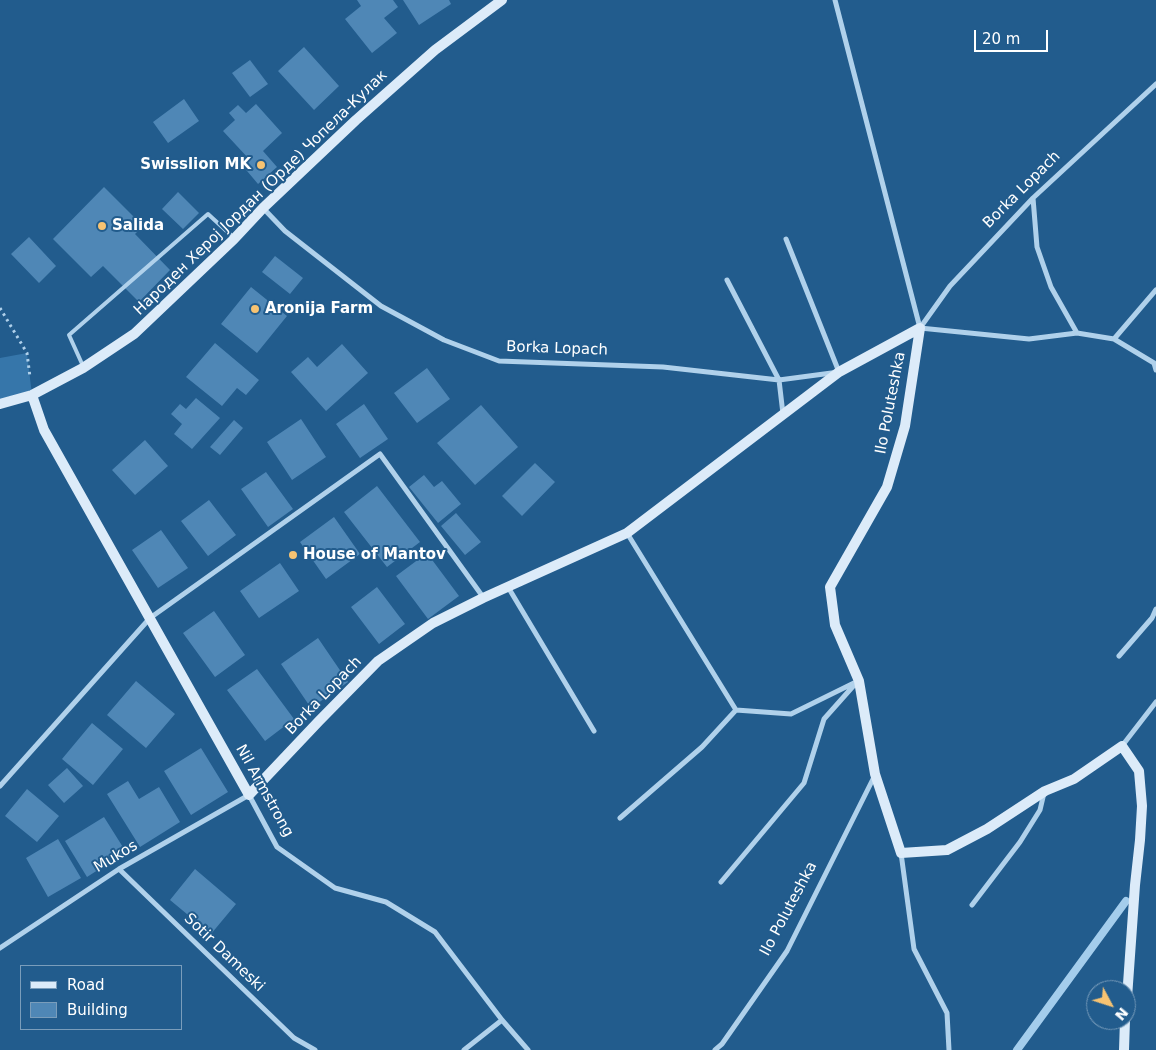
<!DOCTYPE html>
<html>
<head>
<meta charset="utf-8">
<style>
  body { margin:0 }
  #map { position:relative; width:1156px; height:1050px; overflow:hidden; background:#225c8d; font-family:"DejaVu Sans",sans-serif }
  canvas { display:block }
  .legend { position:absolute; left:20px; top:965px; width:162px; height:65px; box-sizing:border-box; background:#225c8d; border:1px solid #7a9dbb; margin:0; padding:6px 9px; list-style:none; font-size:15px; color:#fff }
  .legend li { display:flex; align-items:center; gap:10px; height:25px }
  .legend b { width:25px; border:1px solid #7a9dbb }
  .north { position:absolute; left:1086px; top:980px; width:50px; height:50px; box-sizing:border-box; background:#225c8d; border:1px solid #7a9dbb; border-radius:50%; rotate:130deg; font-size:14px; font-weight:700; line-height:20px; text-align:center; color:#fff }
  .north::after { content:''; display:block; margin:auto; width:18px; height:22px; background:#f7c372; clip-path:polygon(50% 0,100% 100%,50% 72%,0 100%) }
  .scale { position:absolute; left:974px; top:30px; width:74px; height:22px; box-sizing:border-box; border:2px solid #fff; border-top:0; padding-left:6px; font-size:15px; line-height:18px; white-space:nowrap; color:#fff; -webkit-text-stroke:4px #225c8d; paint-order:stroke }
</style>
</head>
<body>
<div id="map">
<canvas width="1156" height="1050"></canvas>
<ul class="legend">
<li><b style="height:6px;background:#dcebf9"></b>Road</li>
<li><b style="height:14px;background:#4f87b6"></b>Building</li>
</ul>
<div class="north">N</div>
<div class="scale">20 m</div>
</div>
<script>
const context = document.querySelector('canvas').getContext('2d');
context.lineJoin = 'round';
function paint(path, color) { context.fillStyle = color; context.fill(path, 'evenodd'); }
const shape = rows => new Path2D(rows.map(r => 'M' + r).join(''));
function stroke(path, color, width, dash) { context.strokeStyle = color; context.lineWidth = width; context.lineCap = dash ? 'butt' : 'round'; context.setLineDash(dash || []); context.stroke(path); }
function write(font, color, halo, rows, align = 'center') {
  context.font = font + ' "DejaVu Sans",sans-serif'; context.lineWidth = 4; context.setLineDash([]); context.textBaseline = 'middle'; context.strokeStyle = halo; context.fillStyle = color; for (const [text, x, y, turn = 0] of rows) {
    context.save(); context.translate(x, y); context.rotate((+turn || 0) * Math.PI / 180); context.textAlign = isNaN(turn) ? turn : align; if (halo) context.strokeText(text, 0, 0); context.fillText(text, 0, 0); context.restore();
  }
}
paint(shape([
  [27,353,32,395,0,404,0,358]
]), '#3676aa');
stroke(shape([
  [1017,1050,1126,901]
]), '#a4cdec', 8);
paint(shape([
  [357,0,393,0,398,7,384,18,397,33,372,53,345,19,361,6],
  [403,0,449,0,451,4,419,25],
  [304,47,339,86,314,110,278,71],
  [250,60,268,84,250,97,232,73],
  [184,99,199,121,168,143,153,122],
  [256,104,282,133,263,151,277,167,258,184,242,165,249,159,223,131,235,120,229,113,238,105,246,113],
  [104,187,143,226,135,234,170,270,139,302,103,266,91,277,53,239],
  [178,192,199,213,183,229,162,209],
  [29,237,56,266,39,283,11,254],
  [275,256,303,278,290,294,262,272],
  [251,287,287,316,257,353,221,324],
  [215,343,259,380,246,395,237,388,222,406,186,377],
  [342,344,368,373,326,411,291,372,308,357,317,367],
  [427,368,450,399,417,423,394,393],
  [196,398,220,418,192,449,174,434,182,424,171,414,180,404,186,409],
  [364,404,388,439,360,458,336,424],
  [481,405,518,447,475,485,437,443],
  [301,419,326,457,292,480,267,442],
  [234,420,243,428,220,455,210,447],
  [145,440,168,466,135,495,112,470],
  [535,463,555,482,522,516,502,496],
  [266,472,293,509,268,527,241,489],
  [424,475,434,487,442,481,461,504,438,523,409,487],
  [377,486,420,542,387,567,344,512],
  [209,500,236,535,208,556,181,521],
  [456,513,481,542,465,555,441,526],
  [334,517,360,554,326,579,300,542],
  [161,530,188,568,158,588,132,550],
  [427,553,459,596,428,619,396,576],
  [280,563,299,591,259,618,240,591],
  [377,587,405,624,379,644,351,607],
  [214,611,245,655,215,677,183,633],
  [318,638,348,682,311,708,281,664],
  [257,669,294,719,265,741,227,690],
  [136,681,175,714,146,748,107,715],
  [92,723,123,749,93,785,62,759],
  [201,748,228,792,191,815,164,771],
  [67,768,83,786,64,803,48,785],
  [128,781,139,799,159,787,180,822,140,847,107,794],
  [27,789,59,816,37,842,5,816],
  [104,817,126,852,87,877,65,841],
  [58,839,81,878,48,897,26,858],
  [195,869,236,904,211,934,170,900]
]), '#4f87b6');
stroke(shape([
  [0,308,27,353,30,377]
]), '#b0d1eb', 3, [2.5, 4]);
stroke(shape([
  [83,366,69,335,208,214,233,237]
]), '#b0d1eb', 4);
stroke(shape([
  [835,0,920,328],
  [1033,198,1037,247,1051,287,1077,333],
  [263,208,285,231,381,306,444,340,499,361,663,367,779,380,839,372,786,239],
  [727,280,779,380,783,414],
  [920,328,950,286,1033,198,1156,84],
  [920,328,1029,339,1077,333,1114,339,1154,363,1156,370],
  [1114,339,1156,290],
  [627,533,736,710],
  [508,587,594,731],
  [1119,656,1152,618,1156,609],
  [1122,746,1156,702],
  [0,786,150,618,380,454,483,597],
  [620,818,702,747,736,710,791,714,858,681],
  [901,853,914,949,947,1013,949,1050],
  [119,869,294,1038,315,1050],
  [721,882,804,783,824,719,856,683],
  [972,905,1020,842,1040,810,1044,793],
  [0,948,119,869,249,795,277,847,335,888,386,902,435,932,502,1020,528,1050],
  [464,1050,502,1020],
  [715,1050,722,1044,787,951,875,775]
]), '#b0d1eb', 5);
stroke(shape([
  [920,328,905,426,887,487,830,587,835,625,859,681,875,774,901,853,947,850,987,829,1045,791,1074,779,1122,746,1139,771,1142,806,1140,840,1135,885,1126,1012],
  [32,395,44,430,249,795,319,721,378,661,433,623,483,598,627,533,839,372,920,328],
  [0,404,32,395,83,368,134,334,234,239,263,208,356,120,435,50,502,0],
  [1124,1050,1125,1020]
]), '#dcebf9', 10);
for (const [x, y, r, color] of [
  [261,165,5,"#f7c372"],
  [102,226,5,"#f7c372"],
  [255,309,5,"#f7c372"],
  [293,555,5,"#f7c372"]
]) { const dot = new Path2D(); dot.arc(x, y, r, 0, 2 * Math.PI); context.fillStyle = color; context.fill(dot); stroke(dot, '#225c8d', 2); }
write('bold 15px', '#fff', '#225c8d', [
  ["Swisslion MK",251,165,"right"],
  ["Salida",112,226],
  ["Aronija Farm",265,309],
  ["House of Mantov",303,555]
], 'left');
write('15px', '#fff', '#225c8d', [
  ["Borka Lopach",1022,190,-45],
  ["Народен Херој Јордан (Орде) Чопела-Кулак",261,193,-44],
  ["Borka Lopach",557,349,2],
  ["Ilo Poluteshka",891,403,-79],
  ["Borka Lopach",324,696,-46],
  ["Nil Armstrong",264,791,61],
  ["Mukos",116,857,-31],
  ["Ilo Poluteshka",789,909,-62],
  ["Sotir Dameski",224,953,44]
]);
</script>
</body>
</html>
